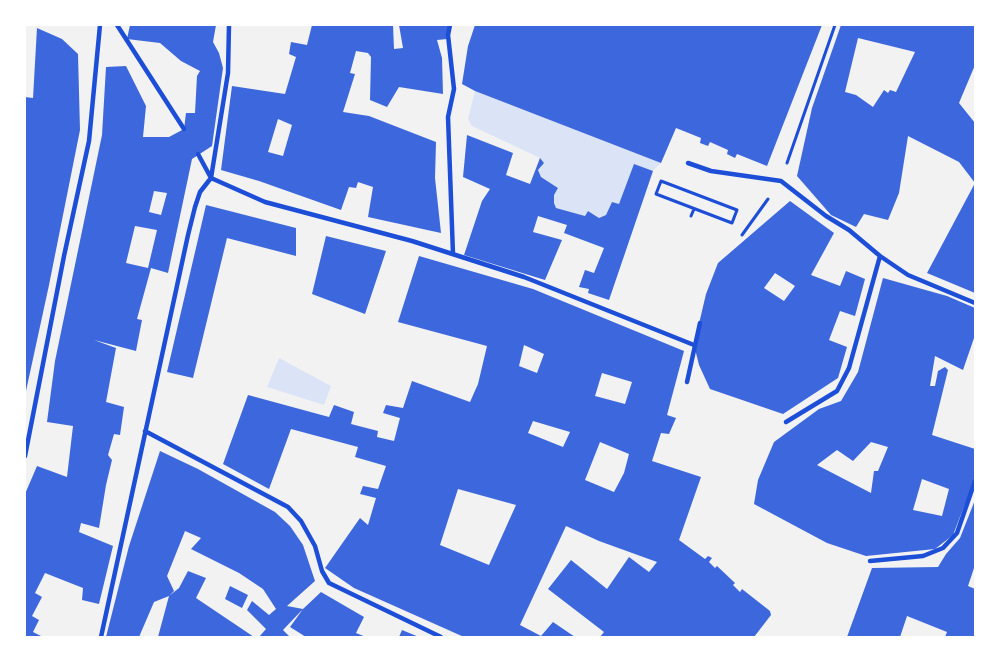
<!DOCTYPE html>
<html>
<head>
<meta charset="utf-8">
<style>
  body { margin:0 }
  #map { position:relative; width:1000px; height:662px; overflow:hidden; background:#f2f2f2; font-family:"Archivo Narrow",sans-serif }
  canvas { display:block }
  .frame { position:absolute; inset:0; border:26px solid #fff; pointer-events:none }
</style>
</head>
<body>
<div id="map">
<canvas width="1000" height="662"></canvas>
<div class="frame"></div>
</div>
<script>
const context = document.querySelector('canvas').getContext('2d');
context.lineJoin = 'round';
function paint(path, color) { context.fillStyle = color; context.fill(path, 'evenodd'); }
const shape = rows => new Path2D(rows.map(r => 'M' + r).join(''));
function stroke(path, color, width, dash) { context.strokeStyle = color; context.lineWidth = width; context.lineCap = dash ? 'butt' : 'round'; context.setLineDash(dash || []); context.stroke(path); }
paint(shape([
  [475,91,661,163,619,204,612,202,606,215,599,218,588,211,585,216,556,208,554,203,554,195,558,188,541,177,538,170,544,163,538,157,472,126,468,119],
  [279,358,331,386,324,405,267,387]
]), '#dbe4f7');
paint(shape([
  [130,25,216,25,213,42,219,53,223,68,212,146,192,159,168,273,151,268,137,319,142,320,136,351,94,340,116,348,106,402,124,407,120,435,114,434,108,455,112,460,106,485,99,528,81,523,79,532,113,546,99,604,82,600,83,588,45,573,35,593,42,597,32,616,39,620,33,632,43,637,25,637,25,494,37,466,67,477,73,426,47,422,55,361,102,135,106,67,126,66,146,106,143,137,169,137,184,129,186,113,195,113,197,76,200,71,181,61,160,43,127,39],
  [154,191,167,193,161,215,149,212],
  [135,226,157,230,148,268,126,263],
  [312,25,393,25,394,49,403,48,399,25,450,25,447,39,437,40,442,58,443,94,399,87,387,107,370,100,371,57,368,53,356,51,350,73,355,74,343,112,369,116,436,142,435,178,441,233,368,217,373,187,358,182,356,188,349,187,341,210,259,181,221,170,232,86,285,94,296,57,289,54,291,42,307,45],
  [278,119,292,125,283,156,268,152],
  [475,25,822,25,767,166,737,154,735,158,727,154,728,150,710,142,708,146,700,143,701,138,676,128,661,163,475,91,462,84,468,46],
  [841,25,975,25,975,65,959,103,975,123,975,293,927,273,975,183,959,162,908,136,899,193,888,220,864,214,856,227,831,215,797,176,812,108],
  [858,38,915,52,896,92,890,90,888,93,884,90,873,107,856,95,845,92],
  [37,28,62,39,78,54,80,130,49,285,26,391,25,97,33,98],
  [467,135,513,153,506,175,530,184,540,158,544,163,538,170,541,177,558,188,554,195,554,203,556,208,585,216,588,211,599,218,606,215,612,202,619,204,634,164,653,171,609,300,588,293,589,289,579,287,585,270,594,273,604,248,564,233,567,225,538,216,533,232,562,240,545,280,464,255,482,201,490,189,463,177],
  [790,201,834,233,811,275,840,286,846,271,865,279,855,316,840,311,829,340,847,347,838,378,783,414,710,389,699,365,694,345,706,294,718,263],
  [775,273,795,286,784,301,764,288],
  [206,205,296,228,296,256,227,238,193,378,167,372],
  [326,236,386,251,365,314,312,294],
  [419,256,533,289,684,351,667,415,676,418,669,434,661,433,652,461,701,477,679,540,705,559,708,556,712,558,709,562,715,568,717,566,735,583,733,585,740,592,742,589,770,611,771,615,754,637,600,637,604,632,548,589,571,560,607,589,629,557,649,572,657,562,599,541,566,526,520,625,541,636,553,622,575,637,464,637,354,588,325,568,360,518,368,525,376,498,360,494,363,486,378,489,386,466,355,457,358,447,291,429,269,489,223,464,248,395,329,417,334,405,354,412,351,424,378,431,377,437,394,441,400,418,383,413,386,405,403,408,412,381,470,402,478,384,487,346,398,322],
  [524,345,544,354,537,373,519,366],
  [602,373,632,382,625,404,595,396],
  [533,421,570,432,563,447,528,433],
  [600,442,629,454,624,473,614,492,585,480],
  [458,489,516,505,489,565,440,545],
  [883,278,947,296,975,308,975,339,974,338,963,370,935,356,930,386,935,386,938,371,945,367,948,370,932,435,975,449,975,478,953,535,935,549,866,556,827,543,754,504,758,480,774,442,819,409,841,401,858,372],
  [871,442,888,447,878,471,874,471,871,493,817,465,837,450,853,461],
  [922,479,949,489,942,516,913,510],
  [160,451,198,469,275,512,290,526,303,545,315,581,287,606,303,609,283,630,290,637,259,637,266,629,247,610,252,601,269,615,276,609,263,589,239,573,191,549,201,538,185,531,167,576,174,591,169,596,179,588,188,571,206,578,196,598,254,637,158,637,169,596,154,602,139,637,106,637,129,546],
  [975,500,975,565,968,586,975,589,975,637,945,637,947,632,907,616,900,637,847,637,872,568,938,567,946,554,960,538],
  [230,586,248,595,242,608,225,599],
  [321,592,364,617,356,633,366,637,306,637,290,627,303,609],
  [402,630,419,637,399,637]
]), '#3d67dc');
stroke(shape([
  [787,163,835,25],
  [661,181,737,210,732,223,656,194,661,181],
  [691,216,694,209],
  [742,235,768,199]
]), '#1d4ed8', 3);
stroke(shape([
  [117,25,184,129],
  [229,25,228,73,211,178,265,202,412,241,524,277,694,345],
  [450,25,448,35,454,89,448,117,453,254],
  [688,163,711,171,781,181,826,216,849,230,880,256,908,275,975,303],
  [687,382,700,323],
  [786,422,837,391,849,368,880,256],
  [145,431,288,507,301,521,315,546,322,571,329,583,441,637],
  [25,456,64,256,89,141,100,25],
  [870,561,923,556,943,548,957,533,975,481],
  [101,637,188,235,195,207,200,192,211,178,198,154]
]), '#1d4ed8', 4.5);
</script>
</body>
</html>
